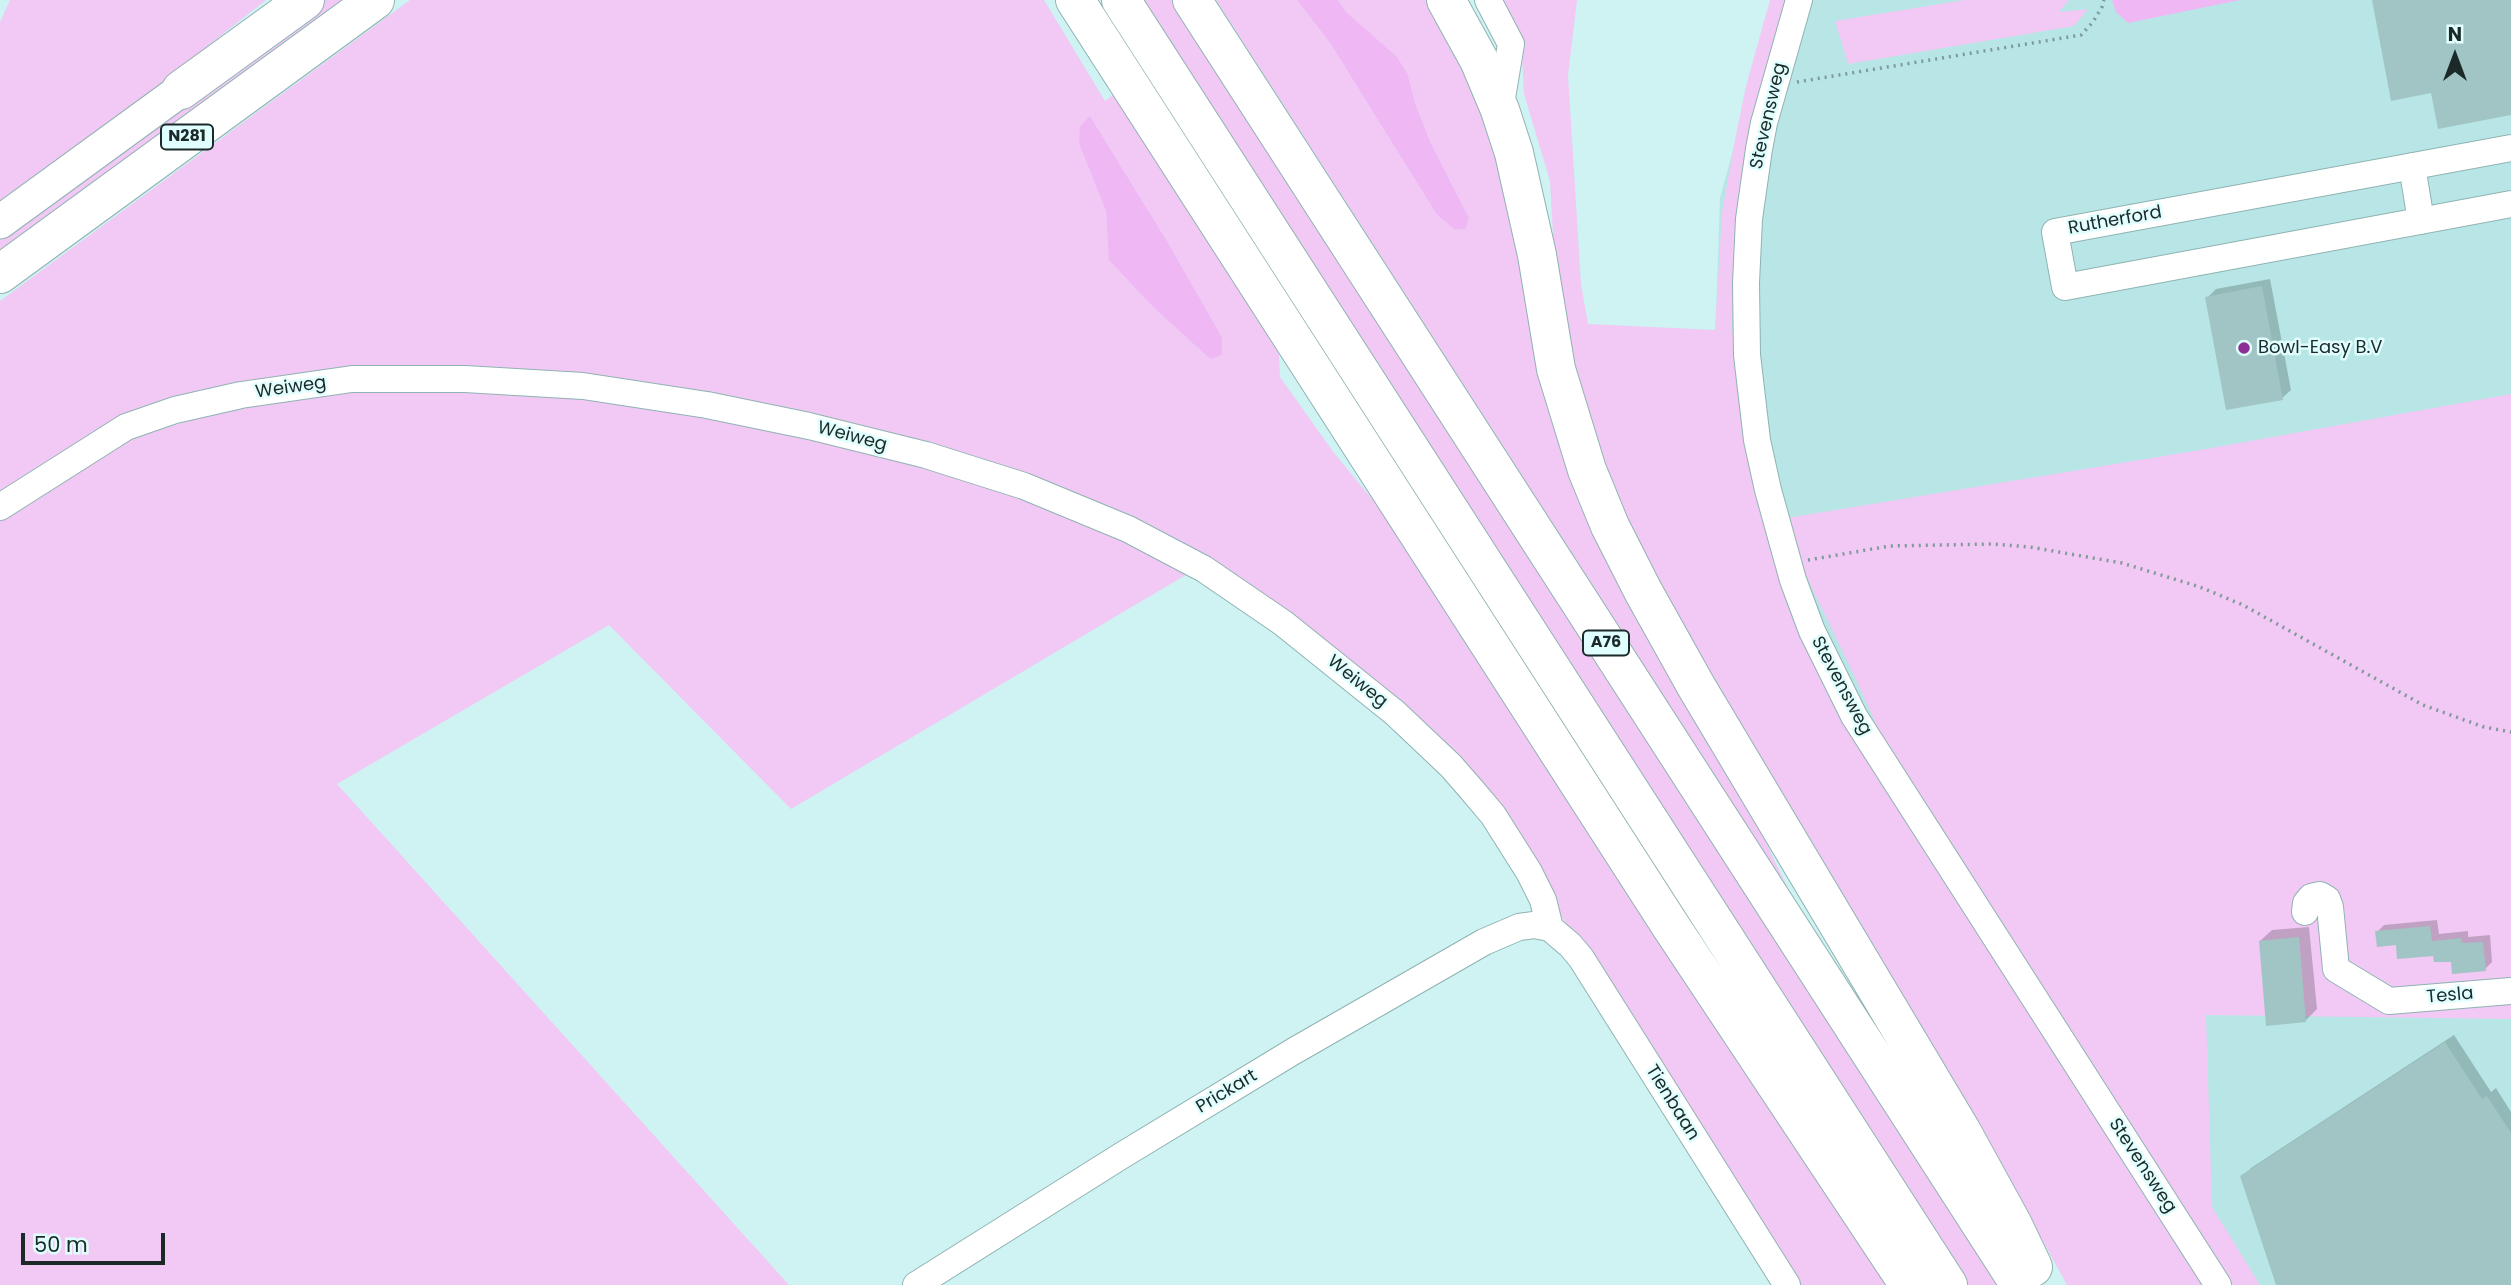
<!DOCTYPE html>
<html>
<head>
<meta charset="utf-8">
<style>
  body { margin:0 }
  #map { position:relative; width:2511px; height:1285px; overflow:hidden; background:#cef3f2; font-family:Poppins,sans-serif }
  canvas { display:block }
  .north { position:absolute; left:2420px; top:21px; width:70px; height:70px; -webkit-text-stroke:5px #e1fefe; paint-order:stroke; rotate:0deg; font-size:19px; font-weight:700; line-height:28px; text-align:center; color:#1b2929 }
  .north::after { content:''; display:block; margin:auto; width:24px; height:32px; background:#1b2929; clip-path:polygon(50% 0,100% 100%,50% 72%,0 100%) }
  .scale { position:absolute; left:21px; top:1233px; width:144px; height:32px; box-sizing:border-box; border:4px solid #1b2929; border-top:0; padding-left:9px; font-size:21px; line-height:24px; white-space:nowrap; color:#1b2929; -webkit-text-stroke:5px #e1fefe; paint-order:stroke }
</style>
</head>
<body>
<div id="map">
<canvas width="2511" height="1285"></canvas>
<div class="north">N</div>
<div class="scale">50 m</div>
</div>
<script>
const context = document.querySelector('canvas').getContext('2d');
context.lineJoin = 'round';
function paint(path, color) { context.fillStyle = color; context.fill(path, 'evenodd'); }
const shape = rows => new Path2D(rows.map(r => 'M' + r).join(''));
function stroke(path, color, width, dash) { context.strokeStyle = color; context.lineWidth = width; context.lineCap = dash ? 'butt' : 'round'; context.setLineDash(dash || []); context.stroke(path); }
function write(font, color, halo, rows, align = 'center') {
  context.font = font + ' Poppins,sans-serif'; context.lineWidth = 5; context.setLineDash([]); context.textBaseline = 'middle'; context.strokeStyle = halo; context.fillStyle = color; for (const [text, x, y, turn = 0] of rows) {
    context.save(); context.translate(x, y); context.rotate((+turn || 0) * Math.PI / 180); context.textAlign = isNaN(turn) ? turn : align; if (halo) context.strokeText(text, 0, 0); context.fillText(text, 0, 0); context.restore();
  }
}
paint(shape([
  [1774,0,2511,0,2511,1285,2177,1285,1911,879,1715,346,1720,198]
]), '#b8e6e6');
paint(shape([
  [10,0,266,0,98,133,0,206,0,22],
  [314,0,347,0,0,253,0,227],
  [410,0,1044,0,1105,101,1117,92,1278,335,1280,377,1334,453,1425,563,1892,1285,1792,1285,1590,966,1537,873,1448,757,1128,522,616,381,219,392,0,498,0,301],
  [1090,116,1167,241,1222,337,1210,359,1154,308,1110,260,1106,211,1102,195,1090,171],
  [1141,0,1183,0,1999,1285,1960,1285],
  [1216,0,1297,0,1330,43,1437,215,1455,230,1466,229,1469,218,1430,141,1415,103,1408,75,1347,13,1338,0,1434,0,1483,84,1534,313,1746,801,1789,891],
  [1503,0,1577,0,1568,75,1581,284,1588,324,1715,330,1722,213,1734,145,1746,86,1770,0,1787,0,1734,265,1732,327,1740,397,1777,569,2203,1285,2067,1285,2011,1183,1753,757,1613,499,1557,305,1550,181,1524,94,1521,37],
  [1965,0,2069,0,2059,12,2088,9,2074,26,1848,64,1835,21],
  [386,391,487,392,613,401,843,444,946,472,1043,506,1121,536,1189,573,791,809,609,625,337,784,789,1285,0,1285,0,521,99,455,139,435,224,411,316,394],
  [2511,394,2511,1019,2206,1015,2212,1207,2260,1285,2233,1285,1880,733,1853,673,1797,557,1787,518,2206,449]
]), '#f1c9f4');
paint(shape([
  [1297,0,1338,0,1347,13,1397,57,1408,75,1415,103,1430,141,1469,218,1466,229,1455,230,1437,215,1330,43],
  [2112,0,2240,0,2128,23,2116,12],
  [1090,116,1167,241,1222,337,1222,355,1210,359,1154,308,1109,260,1106,211,1079,143,1080,126]
]), '#f0b7f5');
paint(shape([
  [2270,279,2291,390,2282,398,2207,298,2216,289],
  [2437,920,2439,934,2468,931,2468,937,2490,935,2492,962,2485,969,2397,943,2377,932,2384,925],
  [2309,927,2317,1009,2305,1021,2260,941,2272,930],
  [2454,1035,2491,1092,2496,1088,2511,1112,2511,1285,2278,1285,2242,1177,2251,1168]
]), '#0003');
paint(shape([
  [2372,0,2511,0,2511,115,2438,129,2431,93,2391,101],
  [2262,286,2283,400,2226,410,2205,297],
  [2430,926,2432,941,2461,938,2462,943,2483,942,2486,971,2452,974,2451,962,2434,962,2433,956,2397,959,2396,945,2377,947,2375,931],
  [2299,937,2306,1022,2266,1026,2259,941],
  [2445,1042,2482,1099,2487,1096,2511,1133,2511,1285,2276,1285,2240,1176]
]), '#a1c5c4');
const minor = shape([
  [1488,0,1511,44,1500,110],
  [1799,0,1764,123,1759,149,1749,219,1746,283,1747,355,1757,440,1768,490,1793,580,1812,631,1854,716,2218,1285],
  [2511,148,2055,232,2065,287,2511,204],
  [2412,166,2421,221],
  [0,507,126,427,175,410,241,395,352,379,465,379,583,386,707,405,809,426,926,455,1024,486,1128,529,1204,569,1283,623,1395,713,1451,766,1471,789,1493,815,1529,872,1543,900,1550,928],
  [2305,912,2306,903,2311,897,2320,895,2327,899,2330,907,2336,969,2389,1001,2511,991],
  [916,1285,1121,1156,1294,1051,1484,942,1519,927,1534,925,1550,928,1570,945,1581,958,1787,1285]
]);
const major = shape([
  [0,222,181,90]
]);
const highway = shape([
  [1075,0,1670,925,1909,1285],
  [1121,0,1948,1285],
  [1192,0,2020,1285],
  [1446,0,1479,60,1500,110,1514,153,1537,255,1556,369,1587,470,1610,526,1643,591,1696,686,1962,1132,2013,1225,2033,1267],
  [181,90,305,0],
  [0,274,375,0]
]);
stroke(minor, '#8fb3b2', 28);
stroke(major, '#8fb3b2', 35);
stroke(highway, '#8fb3b2', 40);
stroke(shape([
  [1797,82,2081,35,2093,22,2102,7,2104,0],
  [1808,560,1890,546,1992,544,2030,547,2122,563,2200,587,2243,605,2423,705,2484,727,2511,732]
]), '#7e9999', 3.5, [2, 5]);
stroke(minor, '#fff', 26);
stroke(major, '#fff', 33);
stroke(highway, '#fff', 38);
for (const [x, y, r, color] of [
  [2244,348,7,"#8e2f97"]
]) { const dot = new Path2D(); dot.arc(x, y, r, 0, 2 * Math.PI); context.fillStyle = color; context.fill(dot); stroke(dot, '#e1fefe', 2.5); }
for (const [x, y, w] of [
  [187,137,52],
  [1606,643,46]
]) { const box = new Path2D(); box.roundRect(x - w / 2, y - 12.5, w, 25, 5); context.fillStyle = '#e1fefe'; context.fill(box); stroke(box, '#1b2929', 2); }
write('bold 16px', '#1b2929', null, [
  ["N281",187,137],
  ["A76",1606,643]
]);
write('18px', '#1b2929', '#e1fefe', [
  ["Stevensweg",1769,116,-77],
  ["Rutherford",2115,221,-10],
  ["Weiweg",291,388,-8],
  ["Weiweg",852,437,15],
  ["Weiweg",1357,682,39],
  ["Stevensweg",1841,686,62],
  ["Tesla",2450,996,-5],
  ["Prickart",1227,1092,-31],
  ["Tienbaan",1672,1103,58],
  ["Stevensweg",2142,1166,57]
]);
write('18px', '#1b2929', '#e1fefe', [
  ["Bowl-Easy B.V",2258,348]
], 'left');
</script>
</body>
</html>
